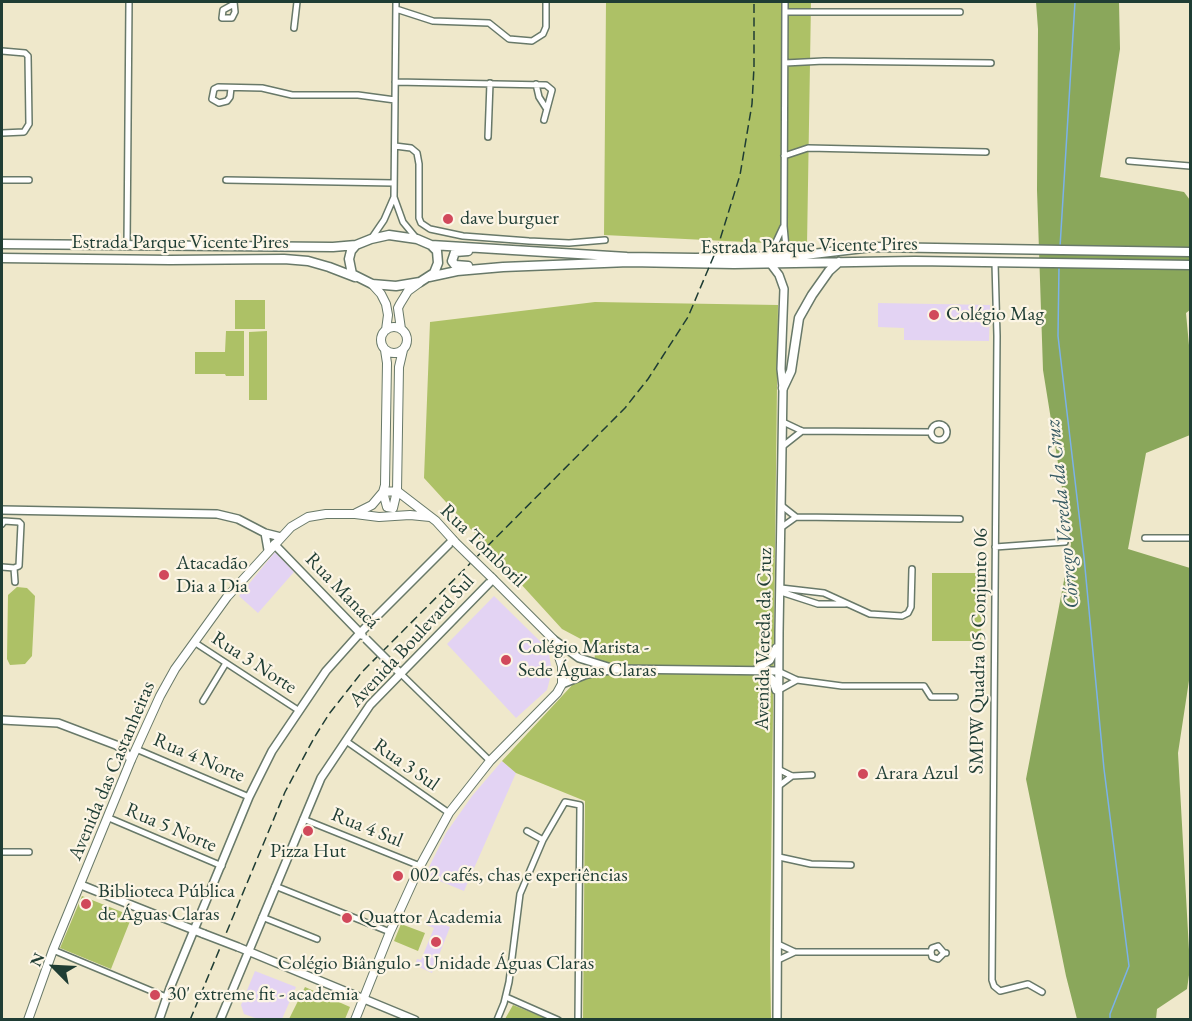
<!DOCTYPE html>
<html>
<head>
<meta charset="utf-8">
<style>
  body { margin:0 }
  #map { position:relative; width:1192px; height:1021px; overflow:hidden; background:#efe8cb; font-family:"EB Garamond",serif }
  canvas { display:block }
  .frame { position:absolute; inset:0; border:3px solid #1f3d34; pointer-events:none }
  .north { position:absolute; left:24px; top:937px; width:60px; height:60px; -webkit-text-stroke:4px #fcf5e5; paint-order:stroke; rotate:294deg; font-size:16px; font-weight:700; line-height:24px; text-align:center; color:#1f3d34 }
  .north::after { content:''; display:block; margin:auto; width:21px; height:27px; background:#1f3d34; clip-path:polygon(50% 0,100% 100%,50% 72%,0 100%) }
</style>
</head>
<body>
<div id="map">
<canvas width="1192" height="1021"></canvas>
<div class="frame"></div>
<div class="north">N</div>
</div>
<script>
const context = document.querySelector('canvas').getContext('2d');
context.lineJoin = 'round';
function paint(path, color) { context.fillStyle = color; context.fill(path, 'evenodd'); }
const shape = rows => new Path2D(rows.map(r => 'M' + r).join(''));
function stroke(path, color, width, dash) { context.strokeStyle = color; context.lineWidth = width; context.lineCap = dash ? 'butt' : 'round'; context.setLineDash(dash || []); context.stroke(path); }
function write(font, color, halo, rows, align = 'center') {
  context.font = font + ' "EB Garamond",serif'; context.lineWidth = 4.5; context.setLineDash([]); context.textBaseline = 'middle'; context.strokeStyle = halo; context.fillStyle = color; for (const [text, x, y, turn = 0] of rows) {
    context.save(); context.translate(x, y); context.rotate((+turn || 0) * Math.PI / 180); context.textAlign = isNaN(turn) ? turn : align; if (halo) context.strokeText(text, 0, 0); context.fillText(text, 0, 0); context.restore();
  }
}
paint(shape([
  [878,303,990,305,989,341,904,340,904,328,878,327],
  [275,552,294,572,258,613,239,596],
  [494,596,548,649,552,671,547,690,516,718,447,644],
  [502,761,516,773,464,891,425,875,446,833,472,796],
  [427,917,450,927,432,973,415,965,417,959,421,960,434,928,424,924],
  [255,971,296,987,282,1019,258,1019,244,1014,241,1005]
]), '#e3d3f3');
paint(shape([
  [606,2,811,2,807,245,604,235],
  [235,300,265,300,265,329,235,329],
  [595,302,778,305,770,954,771,1019,583,1019,585,801,516,773,502,761,575,682,596,674,594,646,562,629,424,478,430,322],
  [226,331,244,331,244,376,226,376,225,374,195,374,195,352,225,352],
  [267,331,267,400,249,400,249,332],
  [932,573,982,573,981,641,932,641],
  [17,587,27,588,35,596,32,656,25,664,10,665,7,659,8,595],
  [82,896,132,916,111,969,60,948],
  [401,924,425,933,418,951,394,941],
  [305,987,350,1007,345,1019,289,1019],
  [513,1005,548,1019,505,1019]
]), '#adc166');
paint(shape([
  [1036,2,1119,2,1120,49,1100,177,1184,192,1190,200,1190,310,1186,313,1190,356,1190,435,1146,453,1128,549,1190,568,1190,674,1178,753,1190,968,1187,989,1157,1009,1156,1019,1077,1019,1066,976,1026,779,1071,544,1043,370,1037,190,1038,29]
]), '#8aa75b');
stroke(shape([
  [1060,247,1075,2],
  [1059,266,1058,336,1084,557,1104,769,1129,966,1110,1014,1110,1020]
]), '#7bb2ea', 1.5);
const minor = shape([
  [785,2,784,226,786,248,792,254],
  [234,4,223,10,222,18,232,18,235,12,234,2],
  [396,9,433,21,489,23,509,39,532,41,543,34,546,27,546,2],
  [785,12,960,12],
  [294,28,297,2],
  [2,51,25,53,28,56,29,124,24,132,2,133],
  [785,63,824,61,991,63],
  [395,82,546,85,552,90,544,120],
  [536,84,539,97,546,108],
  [231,88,230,97,227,101,219,103,212,99,214,89,218,87,262,88,292,95,358,95,395,100],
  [488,137,490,83],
  [395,146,411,148,417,153,419,164,419,218,421,223,430,229,463,236,529,241,569,243,605,240],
  [784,156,808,148,986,152],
  [1129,161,1190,166],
  [2,180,29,180],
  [226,180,394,183],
  [394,197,403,222,417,239],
  [371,239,384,220,394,197,396,2],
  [127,245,129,2],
  [765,257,776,242,783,227],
  [995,263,997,336,992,980,994,986,1000,991,1028,984,1042,992],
  [783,422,802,431,930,432],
  '931 432a8 8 0 1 1 16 0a8 8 0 1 1-16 0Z',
  [783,446,802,431],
  [782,506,796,517],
  [2,524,4,521,19,522,21,524,19,566,14,568],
  [782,527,796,517,960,519],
  [1145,538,1190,538],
  [995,547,1065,542],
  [2,567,14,568,15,582],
  [781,588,824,593,870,614,902,616,908,613,911,607,912,569],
  [781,592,818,604,845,604],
  [194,642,298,710],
  [778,671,797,680,842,686,924,686,931,697,955,697],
  [400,673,490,761],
  [779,690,797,680],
  [203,701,226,663],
  [346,741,449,813],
  [136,749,249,797],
  [780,770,792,776,812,775],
  [780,785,792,776],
  [109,818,222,866],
  [303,819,420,866],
  [543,840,565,802,580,805,578,1020],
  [2,852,29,852],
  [779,857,811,864,851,865],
  [275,886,390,932],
  [262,917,317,939],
  [778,944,795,952,931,952],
  [53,950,166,997],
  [944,953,938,959,932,957,931,952,932,948,938,946,944,953,946,953],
  [778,960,795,952],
  [506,997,558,1020],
  [497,1020,504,1003,509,982,520,894,543,840,527,831]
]);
const tertiary = shape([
  [770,263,779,275,784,289,781,369,783,388,779,632,777,1020],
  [2,510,217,514,238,519,265,533,281,537],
  [265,533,268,550],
  [274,544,362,635],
  [553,639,579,658,608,667],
  [389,662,400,673],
  [758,668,770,660,776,648],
  [758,670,772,679,776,690],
  [562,684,587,674,616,669,778,671],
  [2,720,58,723,116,745,124,750,131,760],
  [81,885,204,934],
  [238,947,415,1020],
  [159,1020,170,988,249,797,272,751,326,671,360,633,453,540],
  [220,1020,321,778,370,705,493,579]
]);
const secondary = shape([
  [372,284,381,294,386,304,388,315,386,330],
  '381 340a13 13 0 1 1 26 0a13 13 0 1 1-26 0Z',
  [401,329,398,308,400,304,408,291,419,283],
  [383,492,387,507,393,508,397,491,399,367,403,350],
  [383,492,397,491,436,521,455,542],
  [356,513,372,505,383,492,385,485,387,363,385,350],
  [28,1020,53,950,131,760,160,696,175,669,227,597,291,527,308,517,326,514,355,514,379,517,410,515,430,517],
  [355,1020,390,932,420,866,449,813,490,761,557,693,562,684,562,666,553,639,491,577]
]);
const primary = shape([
  [2,244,333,247,356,245,371,239,389,235,417,239,431,245,437,251,438,263,434,273,420,282,396,286,372,284,352,274,349,259,351,251,356,245],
  [431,245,627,257,696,258,796,256,872,247,1190,252],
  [468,251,455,252,452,261,455,265,468,266],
  [2,258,170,260,284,259,308,261,329,267,355,277],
  [429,277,457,271,503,267,629,262,734,264,915,261,1190,265],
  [783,388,791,371,799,318,812,295,829,271,839,262]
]);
stroke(minor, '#687969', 8);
stroke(tertiary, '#687969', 10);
stroke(secondary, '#687969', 10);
stroke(primary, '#687969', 11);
stroke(minor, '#fff', 5);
stroke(tertiary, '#fff', 7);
stroke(secondary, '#fff', 8);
stroke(primary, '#fff', 8);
stroke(shape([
  [190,1020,285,792,314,738,329,714,362,672,625,408,648,379,688,317,718,246,740,175,752,104,754,67,754,2]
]), '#1f3d34', 1.5, [9, 4.5]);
const tertiaryBridge = shape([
  [366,639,389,662],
  [204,934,238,947]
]);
const secondaryBridge = shape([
  [455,542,491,577]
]);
stroke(tertiaryBridge, '#687969', 10, []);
stroke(secondaryBridge, '#687969', 10, []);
stroke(tertiaryBridge, '#fff', 7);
stroke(secondaryBridge, '#fff', 8);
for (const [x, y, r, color] of [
  [448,219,6,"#d1495b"],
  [934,315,6,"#d1495b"],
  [164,575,6,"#d1495b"],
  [506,660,6,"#d1495b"],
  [863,774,6,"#d1495b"],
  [308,831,6,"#d1495b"],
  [398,876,6,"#d1495b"],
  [86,904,6,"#d1495b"],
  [347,918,6,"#d1495b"],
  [436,942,6,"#d1495b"],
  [155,995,6,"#d1495b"]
]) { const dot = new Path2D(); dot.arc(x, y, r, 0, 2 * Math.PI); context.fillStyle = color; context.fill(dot); stroke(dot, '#fcf5e5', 2); }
write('20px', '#1f3d34', '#fcf5e5', [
  ["dave burguer",460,219],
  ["Colégio Mag",946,315],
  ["Atacadão",176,564],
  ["Dia a Dia",176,587],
  ["Colégio Marista -",518,648],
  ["Sede Águas Claras",518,671],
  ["Arara Azul",875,774],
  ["Pizza Hut",308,852,"center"],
  ["002 cafés, chas e experiências",410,876],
  ["Biblioteca Pública",98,892],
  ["de Águas Claras",98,915],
  ["Quattor Academia",359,918],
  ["Colégio Biângulo - Unidade Águas Claras",436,964,"center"],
  ["30' extreme fit - academia",167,995]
], 'left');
write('20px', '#1f3d34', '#fcf5e5', [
  ["Estrada Parque Vicente Pires",180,243],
  ["Estrada Parque Vicente Pires",809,246,-1],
  ["Rua Tomboril",483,546,44],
  ["Rua Manacá",342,591,46],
  ["Avenida Vereda da Cruz",764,639,-89],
  ["Avenida Boulevard Sul",412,641,-47],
  ["SMPW Quadra 05 Conjunto 06",979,651,-89],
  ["Rua 3 Norte",254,663,33],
  ["Rua 4 Norte",199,758,23],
  ["Rua 3 Sul",406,765,35],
  ["Avenida das Castanheiras",112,771,-67],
  ["Rua 5 Norte",171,828,23],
  ["Rua 4 Sul",367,828,22]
]);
write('italic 21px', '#365a62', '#fcf5e5', [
  ["Córrego Vereda da Cruz",1063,514,-96]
]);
</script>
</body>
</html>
